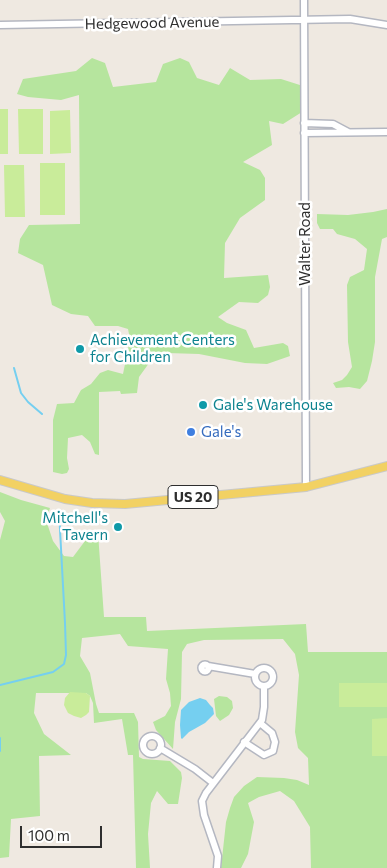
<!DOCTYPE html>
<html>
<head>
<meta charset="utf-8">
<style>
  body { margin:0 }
  #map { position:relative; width:387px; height:868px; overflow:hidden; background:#efe9e1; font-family:Commissioner,sans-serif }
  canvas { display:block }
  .scale { position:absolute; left:20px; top:826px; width:82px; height:22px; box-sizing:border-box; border:2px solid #2e2e2e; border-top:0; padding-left:6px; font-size:15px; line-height:18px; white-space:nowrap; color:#2e2e2e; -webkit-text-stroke:4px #fff; paint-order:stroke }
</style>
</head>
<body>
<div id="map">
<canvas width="387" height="868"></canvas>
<div class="scale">100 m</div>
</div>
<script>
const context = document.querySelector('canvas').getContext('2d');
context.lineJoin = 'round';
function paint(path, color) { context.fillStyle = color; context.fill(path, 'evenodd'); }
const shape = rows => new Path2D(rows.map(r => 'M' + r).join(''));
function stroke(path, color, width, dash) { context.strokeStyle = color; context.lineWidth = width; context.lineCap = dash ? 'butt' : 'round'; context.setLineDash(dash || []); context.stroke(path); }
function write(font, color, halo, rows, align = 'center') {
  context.font = font + ' Commissioner,sans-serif'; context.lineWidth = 5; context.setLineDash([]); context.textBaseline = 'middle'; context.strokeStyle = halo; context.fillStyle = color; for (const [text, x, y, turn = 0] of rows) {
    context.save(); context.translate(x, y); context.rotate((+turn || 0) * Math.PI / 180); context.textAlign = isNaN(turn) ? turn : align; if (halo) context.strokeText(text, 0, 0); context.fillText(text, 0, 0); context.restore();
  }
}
paint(shape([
  [92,58,105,63,113,87,156,82,163,64,180,58,189,62,197,78,219,85,230,68,250,80,281,79,303,86,302,112,283,124,269,121,272,145,243,162,260,170,265,178,265,200,240,218,225,243,224,278,268,275,270,287,268,295,258,303,239,302,218,317,227,323,246,330,254,348,283,343,288,346,290,356,267,364,245,363,199,354,167,353,152,359,139,377,137,393,121,394,120,391,99,392,99,455,95,454,90,442,82,435,68,438,67,458,69,469,67,473,62,474,53,472,53,420,57,404,74,403,81,390,91,384,100,373,108,370,123,374,130,339,128,329,118,326,95,326,88,316,71,314,52,305,43,265,18,253,20,239,29,225,80,224,79,95,61,100,28,97,17,94,23,79,76,71],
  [387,209,387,237,382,239,375,277,375,342,372,361,367,381,360,389,349,387,336,388,333,383,342,380,347,375,352,367,348,342,347,285,350,277,364,270,367,249,355,239,337,234,333,229,320,229,317,223,317,214,348,215,373,212],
  [0,492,21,500,50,508,46,520,53,541,64,556,73,557,85,541,98,533,104,617,146,617,147,631,306,624,308,652,387,652,387,868,311,868,310,827,294,801,280,791,259,797,248,803,254,822,248,854,241,868,221,868,226,822,230,808,234,797,244,786,257,777,284,778,297,780,309,785,308,758,298,748,295,732,299,675,295,654,283,639,204,640,187,644,182,652,181,699,175,722,173,749,156,730,153,722,165,716,171,706,170,693,166,679,168,649,128,646,120,634,82,638,80,656,90,673,96,704,99,713,134,713,138,722,139,757,143,759,170,761,181,772,182,778,178,804,168,804,157,791,151,803,148,834,150,868,136,868,133,755,128,755,122,719,94,723,93,703,90,696,86,693,36,693,34,713,44,734,71,755,39,756,40,816,11,819,9,857,0,858,0,540,5,521,0,512],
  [219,696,227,697,232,701,233,708,229,715,220,721,216,716,214,699]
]), '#b6e59e');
paint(shape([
  [0,109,8,109,8,154,0,154],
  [18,109,43,109,43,154,19,154],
  [70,110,71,153,50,154,50,111],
  [40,163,65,163,65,215,40,215],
  [24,165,25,217,5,217,4,165],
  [339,683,387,683,387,707,339,707],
  [70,692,86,693,90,696,89,712,86,715,81,718,74,716,68,713,64,705,65,698],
  [387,718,387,756,372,756,372,719]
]), '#c9ec9a');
paint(shape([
  [200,698,206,700,210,705,213,708,214,714,205,723,189,732,182,739,181,738,180,725,181,710,189,702]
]), '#75cff0');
stroke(shape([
  [14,368,21,393,28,402,42,414],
  [0,685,53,672,64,664,66,655,65,623,59,511],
  [0,738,0,751]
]), '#75cff0', 2);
const minor = shape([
  [304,0,306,487],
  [0,25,350,19,387,25],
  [304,123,333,124,348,132],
  [304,133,387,132],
  '201.5 668a3.5 3.5 0 1 1 7 0a3.5 3.5 0 1 1-7 0Z',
  [208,666,255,674],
  '255 677a9 9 0 1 1 18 0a9 9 0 1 1-18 0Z',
  '143 745a9 9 0 1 1 18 0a9 9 0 1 1-18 0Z',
  [244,742,264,755,273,751,275,742,272,733,260,723],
  [160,748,195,769,213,783],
  [217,868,218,856,204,815,202,801,206,793,262,720,264,707,264,687]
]);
const major = shape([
  [0,480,65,499,92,503,125,504,306,487,387,466]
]);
stroke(minor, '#b4b7c1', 9);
stroke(major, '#c9c9c9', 10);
stroke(minor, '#fff', 6);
stroke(major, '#f2d163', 8);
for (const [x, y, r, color] of [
  [80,349,5,"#0f9aa8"],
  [203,405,5,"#0f9aa8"],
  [191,432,5,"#3f7fe0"],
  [118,527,5,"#0f9aa8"]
]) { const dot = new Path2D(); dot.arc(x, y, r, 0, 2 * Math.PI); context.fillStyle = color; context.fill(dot); stroke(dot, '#fff', 2); }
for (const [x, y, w] of [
  [193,497,50]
]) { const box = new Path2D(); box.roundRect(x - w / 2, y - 11.5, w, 23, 4); context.fillStyle = '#fff'; context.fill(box); stroke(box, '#2e2e2e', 1); }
write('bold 14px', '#2e2e2e', null, [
  ["US 20",193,497]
]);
write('15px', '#2e2e2e', '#fff', [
  ["Hedgewood Avenue",152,23,-1],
  ["Walter Road",305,244,-90]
]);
write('15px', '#0d838f', '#fff', [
  ["Achievement Centers",90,340],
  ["for Children",90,357],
  ["Gale's Warehouse",213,405],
  ["Mitchell's",108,518,"right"],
  ["Tavern",108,535,"right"]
], 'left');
write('15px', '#366cbe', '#fff', [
  ["Gale's",201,432]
], 'left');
</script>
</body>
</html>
